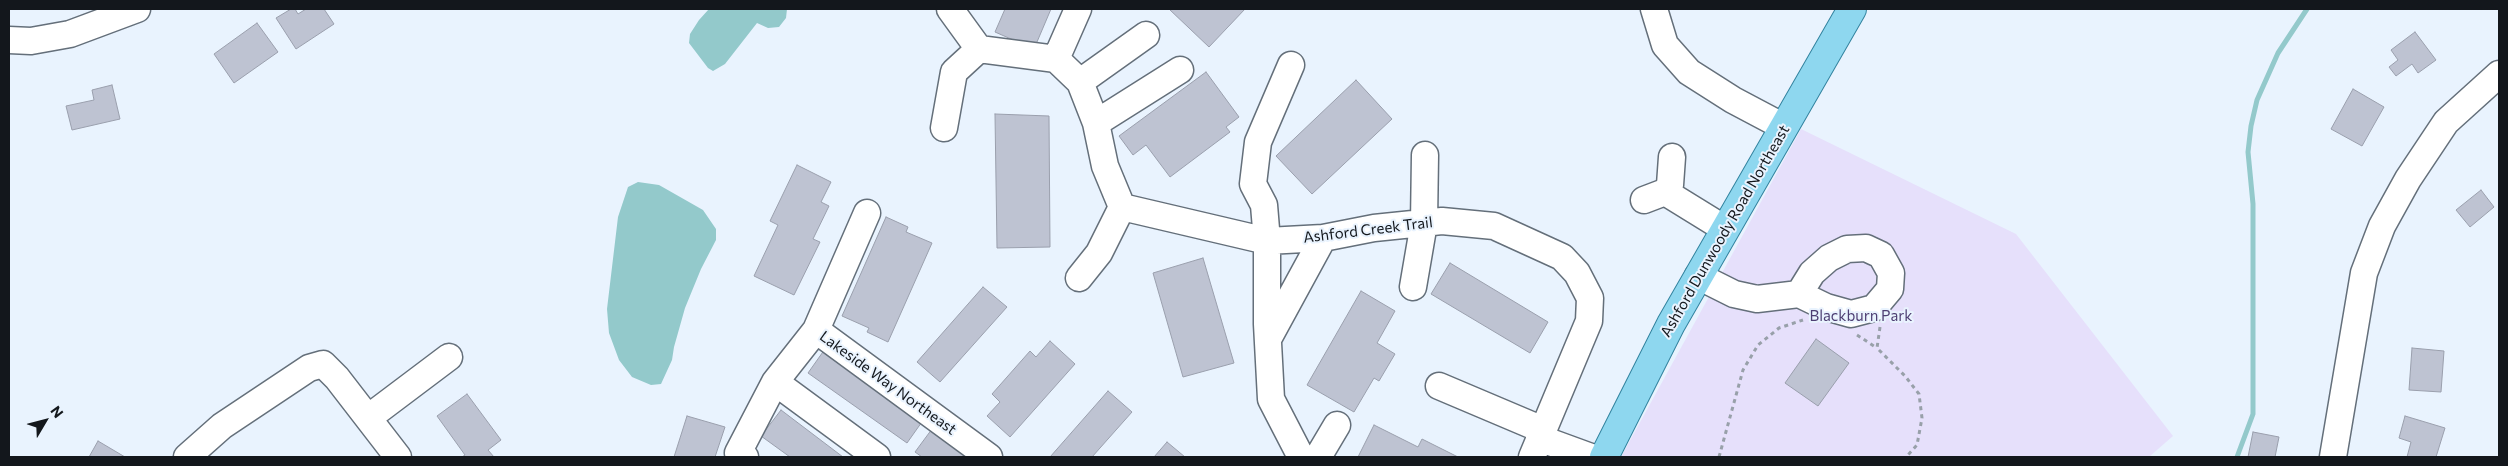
<!DOCTYPE html>
<html>
<head>
<meta charset="utf-8">
<style>
  body { margin:0 }
  #map { position:relative; width:2508px; height:466px; overflow:hidden; background:#e9f3fe; font-family:Commissioner,sans-serif }
  canvas { display:block }
  .frame { position:absolute; inset:0; border:10px solid #13171c; pointer-events:none }
  .north { position:absolute; left:20px; top:396px; width:50px; height:50px; -webkit-text-stroke:4px #e9f3fe; paint-order:stroke; rotate:53deg; font-size:14px; font-weight:700; line-height:20px; text-align:center; color:#13171c }
  .north::after { content:''; display:block; margin:auto; width:18px; height:22px; background:#13171c; clip-path:polygon(50% 0,100% 100%,50% 72%,0 100%) }
</style>
</head>
<body>
<div id="map">
<canvas width="2508" height="466"></canvas>
<div class="frame"></div>
<div class="north">N</div>
</div>
<script>
const context = document.querySelector('canvas').getContext('2d');
context.lineJoin = 'round';
function paint(path, color) { context.fillStyle = color; context.fill(path, 'evenodd'); }
const shape = rows => new Path2D(rows.map(r => 'M' + r).join(''));
function stroke(path, color, width, dash) { context.strokeStyle = color; context.lineWidth = width; context.lineCap = dash ? 'butt' : 'round'; context.setLineDash(dash || []); context.stroke(path); }
function write(font, color, halo, rows, align = 'center') {
  context.font = font + ' Commissioner,sans-serif'; context.lineWidth = 4; context.setLineDash([]); context.textBaseline = 'middle'; context.strokeStyle = halo; context.fillStyle = color; for (const [text, x, y, turn = 0] of rows) {
    context.save(); context.translate(x, y); context.rotate((+turn || 0) * Math.PI / 180); context.textAlign = isNaN(turn) ? turn : align; if (halo) context.strokeText(text, 0, 0); context.fillText(text, 0, 0); context.restore();
  }
}
paint(shape([
  [1801,129,2016,234,2173,436,2149,457,1621,457]
]), '#e6e0fb');
paint(shape([
  [709,9,787,9,786,18,779,27,768,28,757,23,725,64,713,71,708,68,689,43,690,34,699,20],
  [638,182,659,185,703,210,716,229,716,240,701,269,685,308,674,347,672,360,661,384,651,385,632,377,619,360,609,333,607,309,618,217,628,187]
]), '#93c9cb');
stroke(shape([
  [2237,457,2253,414,2253,204,2248,152,2251,126,2257,100,2278,53,2307,9]
]), '#93c9cb', 5);
const building = shape([
  [291,9,295,9,298,14,306,9,324,9,334,24,296,49,276,18,291,9],
  [1005,9,1051,9,1034,49,995,32,1005,9],
  [1169,9,1245,9,1209,47,1169,9],
  [257,23,278,52,234,83,214,54,257,23],
  [2415,32,2436,60,2418,73,2412,64,2396,76,2389,67,2398,60,2391,50,2415,32],
  [1206,72,1239,117,1226,127,1230,132,1170,177,1146,145,1133,155,1119,136,1206,72],
  [1356,80,1392,119,1312,194,1276,156,1356,80],
  [112,85,120,119,72,130,66,106,94,100,92,90,112,85],
  [2353,89,2384,107,2362,146,2331,129,2353,89],
  [995,114,1049,116,1050,247,997,248,995,114],
  [797,165,831,182,821,202,829,206,813,239,820,242,794,295,754,276,778,225,770,221,797,165],
  [2481,190,2494,207,2470,227,2456,210,2481,190],
  [886,217,908,227,906,232,932,243,888,342,867,332,869,328,842,316,886,217],
  [1203,258,1234,363,1183,377,1153,273,1203,258],
  [1450,263,1548,322,1530,353,1431,294,1450,263],
  [983,287,1007,307,940,382,917,362,983,287],
  [1361,291,1395,311,1377,343,1395,354,1379,381,1374,378,1354,412,1307,385,1361,291],
  [1816,339,1849,363,1818,406,1785,383,1816,339],
  [1050,341,1075,364,1010,437,987,416,1000,402,992,394,1030,351,1036,357,1050,341],
  [2412,348,2444,351,2441,392,2409,390,2412,348],
  [825,349,924,419,907,443,808,373,825,349],
  [1108,391,1132,412,1092,457,1050,457,1108,391],
  [467,394,501,440,488,450,494,457,462,457,465,455,437,416,467,394],
  [781,410,843,457,790,457,761,436,781,410],
  [687,416,725,427,715,457,674,457,687,416],
  [2405,416,2445,428,2436,457,2407,457,2411,442,2399,438,2405,416],
  [1374,425,1418,447,1422,439,1458,457,1358,457,1374,425],
  [932,429,971,457,922,457,915,452,932,429],
  [2253,432,2279,437,2275,457,2248,457,2253,432],
  [98,441,125,457,89,457,98,441],
  [1167,442,1185,457,1154,457,1167,442]
]);
paint(building, '#bec3d2');
stroke(building, '#9a9fad', 1);
const minor = shape([
  [950,9,979,49],
  [1654,9,1665,45,1689,72,1733,100,1784,127],
  [9,40,31,41,70,34,137,9],
  [1056,59,1078,9],
  [1080,82,1146,35],
  [1096,123,1180,70],
  [944,128,954,72,979,49,1056,59,1080,82,1096,123,1105,166,1122,207,1099,253,1079,278],
  [1665,192,1725,229],
  [1644,200,1665,192,1670,185,1672,157],
  [1122,207,1267,241,1264,205,1253,184,1258,142,1291,65],
  [1698,276,1734,294,1757,299,1799,294,1826,307,1851,314,1874,308,1890,289,1891,273,1881,255,1866,248,1847,249,1829,258,1812,273,1799,294],
  [1413,287,1424,223,1425,155],
  [816,330,989,457],
  [1268,339,1323,238],
  [775,382,877,457],
  [1439,386,1543,430],
  [368,418,449,357],
  [1539,438,1591,457],
  [187,457,222,426,309,368,323,364,337,378,398,457],
  [745,457,738,453,775,382,816,330,867,213],
  [1301,457,1271,399,1267,324,1267,241,1323,238,1374,228,1442,221,1494,226,1562,257,1577,273,1590,298,1589,321,1532,457],
  [1318,457,1337,425],
  [2333,457,2364,273,2382,226,2408,179,2446,122,2499,74]
]);
const major = shape([
  [1604,457,1671,324,1852,9]
]);
stroke(minor, '#646f7a', 29);
stroke(major, '#32839f', 30);
stroke(shape([
  [1880,327,1877,348,1905,376,1919,394,1922,418,1917,445,1906,457],
  [1857,335,1877,348],
  [1719,457,1743,370,1758,345,1779,328,1803,320]
]), '#98a0a9', 3, [4, 4]);
stroke(minor, '#fff', 26);
stroke(major, '#8ed7ef', 28);
write('15px', '#13171c', '#e9f3fe', [
  ["Ashford Creek Trail",1368,230,-7],
  ["Ashford Dunwoody Road Northeast",1725,231,-60],
  ["Lakeside Way Northeast",888,383,36]
]);
write('15px', '#4e3f73', '#e9f3fe', [
  ["Blackburn Park",1861,316]
]);
</script>
</body>
</html>
